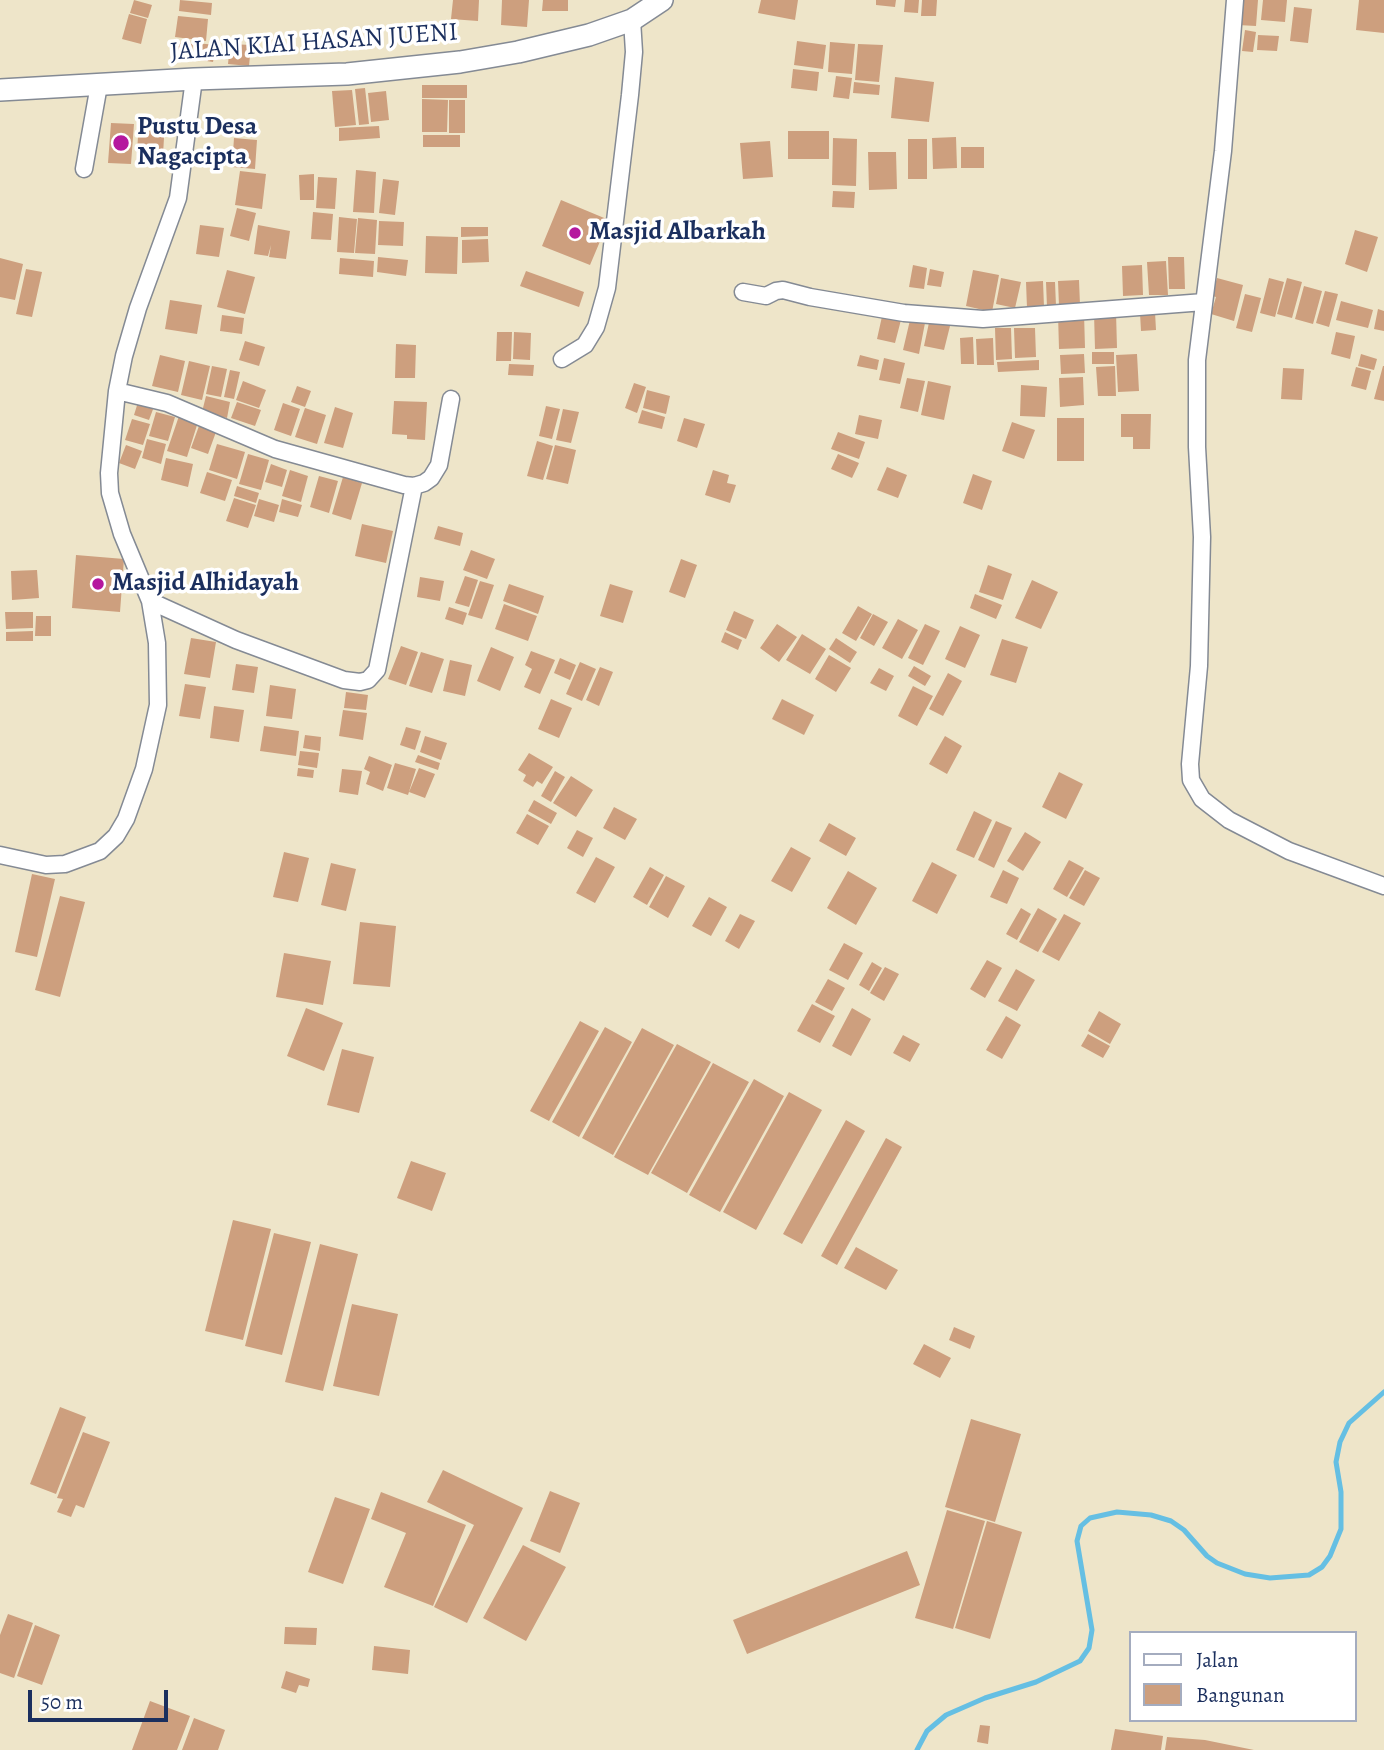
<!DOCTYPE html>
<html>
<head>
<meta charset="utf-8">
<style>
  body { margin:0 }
  #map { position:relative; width:1384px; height:1750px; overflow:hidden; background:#eee5c9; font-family:Alegreya,serif }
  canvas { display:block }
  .legend { position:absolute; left:1129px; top:1631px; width:228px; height:91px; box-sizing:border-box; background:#fff; border:2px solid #a4acbf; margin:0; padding:9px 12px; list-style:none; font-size:21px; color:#1b2f5e }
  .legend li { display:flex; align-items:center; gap:14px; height:35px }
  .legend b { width:35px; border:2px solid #a4acbf }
  .scale { position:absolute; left:28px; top:1690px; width:140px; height:32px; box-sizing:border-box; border:4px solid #1b2f5e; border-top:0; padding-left:9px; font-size:21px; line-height:24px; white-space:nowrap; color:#1b2f5e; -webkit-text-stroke:5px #fff; paint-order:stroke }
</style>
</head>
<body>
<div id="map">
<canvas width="1384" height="1750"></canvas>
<ul class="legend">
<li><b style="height:9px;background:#fff"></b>Jalan</li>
<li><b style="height:19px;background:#cd9f7e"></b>Bangunan</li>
</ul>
<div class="scale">50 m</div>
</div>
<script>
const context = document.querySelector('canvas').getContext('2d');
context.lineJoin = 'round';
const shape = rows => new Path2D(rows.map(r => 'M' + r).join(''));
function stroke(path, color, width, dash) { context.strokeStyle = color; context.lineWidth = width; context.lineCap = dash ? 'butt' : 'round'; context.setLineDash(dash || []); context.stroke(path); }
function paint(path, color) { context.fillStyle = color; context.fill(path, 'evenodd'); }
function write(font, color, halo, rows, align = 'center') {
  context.font = font + ' Alegreya,serif'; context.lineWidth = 7; context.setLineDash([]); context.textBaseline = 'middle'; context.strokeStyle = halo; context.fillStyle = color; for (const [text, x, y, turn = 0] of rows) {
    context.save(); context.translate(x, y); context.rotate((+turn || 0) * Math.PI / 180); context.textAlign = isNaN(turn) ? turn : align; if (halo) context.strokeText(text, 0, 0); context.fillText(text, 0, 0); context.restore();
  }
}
stroke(shape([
  [917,1750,927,1731,946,1715,985,1698,1036,1682,1080,1661,1089,1648,1092,1630,1077,1541,1081,1526,1090,1518,1117,1512,1151,1515,1171,1521,1184,1530,1207,1556,1217,1563,1245,1574,1270,1578,1309,1575,1322,1567,1330,1556,1341,1529,1341,1492,1336,1462,1340,1442,1349,1423,1384,1392]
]), '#65bfe3', 5);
paint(shape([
  [134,0,152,5,148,18,130,13],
  [180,0,212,3,211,15,179,11],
  [453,0,479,0,478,21,451,19],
  [502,0,529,0,527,27,501,25],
  [543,0,568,0,568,11,542,11],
  [761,0,798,0,795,20,758,13],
  [876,0,896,0,895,7,876,5],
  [905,0,919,0,918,13,904,12],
  [922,0,937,0,936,16,921,16],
  [1240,0,1258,0,1256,26,1238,25],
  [1263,0,1287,0,1285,22,1261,20],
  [1359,0,1384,0,1384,33,1356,30],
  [1294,7,1312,9,1308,43,1290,41],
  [129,14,147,19,141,44,122,39],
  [178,16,208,19,206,41,175,37],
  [1245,30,1256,32,1253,52,1242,51],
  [1258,35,1279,36,1277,51,1257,50],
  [797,41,826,45,823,69,794,65],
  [172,42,193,44,191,61,170,59],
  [830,42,855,44,852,74,828,72],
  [196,43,216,45,213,62,194,59],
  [230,44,251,45,249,66,228,64],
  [858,44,883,45,879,82,855,80],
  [793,69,819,72,817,91,791,88],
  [836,76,852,78,849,99,833,97],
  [895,77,934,82,929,122,891,118],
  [854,82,880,85,879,95,853,93],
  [422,85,467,85,467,98,422,98],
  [365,88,369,124,359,125,355,89],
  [352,90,356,125,335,127,332,91],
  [386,91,389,120,371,122,368,93],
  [422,99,448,100,447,132,422,132],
  [449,100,465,100,465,133,449,133],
  [139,118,165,120,163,155,137,154],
  [111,123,134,124,131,164,108,163],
  [379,126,380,138,339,141,339,128],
  [788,131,829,131,829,159,788,159],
  [423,135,460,135,460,147,423,147],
  [956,137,957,168,933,169,932,138],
  [234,138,257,140,255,169,232,167],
  [833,138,857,139,856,186,832,185],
  [908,139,927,139,927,179,908,179],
  [770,141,773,177,743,179,740,143],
  [961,147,984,147,984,168,961,168],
  [868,152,896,152,897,189,869,190],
  [356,170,376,172,374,213,353,212],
  [240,171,266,174,262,209,235,205],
  [314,174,314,200,300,200,299,175],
  [318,177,337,178,335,209,316,208],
  [383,179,399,181,395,215,379,213],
  [833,191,855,192,854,208,832,207],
  [561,200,609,220,590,265,542,246],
  [237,208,256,213,249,241,230,236],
  [313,212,333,214,331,240,311,239],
  [339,217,357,219,354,253,337,252],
  [358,218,377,220,375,254,355,253],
  [379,221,404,222,403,246,378,245],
  [200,225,224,228,219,257,196,254],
  [258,225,290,231,286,259,269,257,271,245,268,256,254,254],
  [461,227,488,227,488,236,461,237],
  [1355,230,1378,237,1367,272,1345,264],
  [426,236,458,237,457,274,425,273],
  [488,239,489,262,462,263,462,240],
  [378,257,408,260,406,276,377,272],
  [1168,257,1184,257,1185,289,1169,289],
  [0,258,23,264,15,300,0,297],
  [340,258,374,261,373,277,339,274],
  [1166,261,1168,295,1149,295,1147,262],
  [913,265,927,268,924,289,909,287],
  [1142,265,1143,295,1123,296,1122,266],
  [26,269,42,272,32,317,16,314],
  [930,269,944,272,941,287,927,285],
  [227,270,255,277,245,314,217,307],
  [973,270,999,275,992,312,966,306],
  [526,271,584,292,579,307,520,286],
  [1001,278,1021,282,1015,308,996,304],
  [1217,278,1243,285,1234,321,1211,314,1216,297,1212,296],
  [1269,278,1284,282,1275,317,1260,313],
  [1287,278,1302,282,1292,318,1277,314],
  [1079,280,1080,305,1059,306,1058,281],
  [1043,281,1044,307,1027,308,1026,282],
  [1046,282,1055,282,1056,306,1047,307],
  [1304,286,1322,291,1313,324,1295,319],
  [1325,291,1338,294,1329,327,1316,323],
  [1245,294,1261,298,1252,332,1236,328],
  [170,300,202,305,197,334,165,329],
  [1341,301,1373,310,1368,328,1336,320],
  [1378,309,1384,311,1384,331,1374,329],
  [883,312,902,316,895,343,877,339],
  [1116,312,1117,348,1095,349,1094,313],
  [1155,312,1156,330,1141,331,1140,313],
  [1084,313,1085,348,1059,349,1058,314],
  [222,315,244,318,242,334,220,331],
  [930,318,951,322,944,350,924,346],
  [910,320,925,323,919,354,903,350],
  [995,328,1011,328,1012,359,996,360],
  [1014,328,1035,328,1036,357,1015,358],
  [497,332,512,332,511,361,496,361],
  [514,332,531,333,530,360,513,359],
  [1336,332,1355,336,1350,359,1331,354],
  [973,337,974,364,961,364,960,338],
  [993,338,994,365,977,365,976,339],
  [245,341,265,347,259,366,239,360],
  [396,344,416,345,415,378,395,378],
  [1092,352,1114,352,1114,364,1092,364],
  [1084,354,1085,373,1061,374,1060,355],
  [1137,354,1139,391,1118,392,1116,355],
  [1361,354,1377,359,1374,370,1358,366],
  [160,355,185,361,178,392,152,386],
  [860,355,879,360,877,370,857,366],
  [884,358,905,363,900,384,879,380],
  [1039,360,1039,370,998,372,997,362],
  [189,361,210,366,202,400,181,395],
  [509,364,534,365,533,376,508,375],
  [212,366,227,369,221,397,206,394],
  [1115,366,1116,396,1098,396,1096,367],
  [1383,366,1384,366,1384,401,1374,399],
  [1356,367,1371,371,1366,390,1351,386],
  [1283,368,1304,369,1302,400,1281,399],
  [230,370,240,372,234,399,224,397],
  [1083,377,1084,405,1060,407,1059,378],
  [907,378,925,381,918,412,900,408],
  [243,381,266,390,259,408,236,400],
  [928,381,951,386,944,420,921,415],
  [634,383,646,387,637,413,625,408],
  [1021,385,1047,387,1045,417,1020,416],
  [297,386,311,391,305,407,291,402],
  [647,390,670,396,666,414,643,408],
  [206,396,230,402,227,418,202,412],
  [139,399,155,404,149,420,134,415],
  [394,401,427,402,425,440,407,439,407,435,392,434],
  [237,402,261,410,255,426,231,418],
  [283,403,300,409,291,436,274,430],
  [546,406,560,409,552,439,539,436],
  [335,407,353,413,343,448,324,443],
  [305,408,326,415,317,444,295,437],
  [563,409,579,412,571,443,556,440],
  [642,410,665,417,662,429,638,423],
  [156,412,175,417,168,441,149,436],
  [1121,414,1151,414,1150,449,1133,449,1133,437,1121,437],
  [859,415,882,420,878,439,855,434],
  [179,416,198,422,187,457,167,451],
  [684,418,705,424,697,448,677,441],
  [1057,418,1084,418,1084,461,1057,461],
  [132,419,150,424,143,445,125,440],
  [1012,422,1035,430,1024,459,1002,451],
  [199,426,216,432,208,454,191,448],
  [838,432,865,442,859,459,831,449],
  [147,439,166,444,161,464,142,458],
  [537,441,553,446,543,480,527,476],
  [217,444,245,452,237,479,209,470],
  [126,445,142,451,135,469,119,463],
  [555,445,576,450,568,484,546,479],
  [248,454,269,460,261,490,239,484],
  [838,454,859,463,852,478,831,469],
  [166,458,193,464,188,487,161,480],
  [271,464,287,470,282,487,265,482],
  [887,467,907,475,898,498,877,490],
  [290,470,308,476,301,502,282,496],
  [713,470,729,475,727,483,736,485,730,503,705,495],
  [207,472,232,480,225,501,200,493],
  [973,474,992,481,982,510,963,503],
  [319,476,338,481,329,513,310,507],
  [343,477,362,483,351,520,332,514],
  [237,486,259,493,256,503,234,496],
  [234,498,256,505,248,528,226,521],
  [259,499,279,505,274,522,254,516],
  [282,499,302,505,298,517,279,512],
  [362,524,393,531,386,563,355,556],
  [438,526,463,533,460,546,434,539],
  [471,550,495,559,487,579,463,570],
  [76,555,124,559,120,612,72,608],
  [681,559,697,565,685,598,669,592],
  [988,565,1012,574,1003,600,979,592],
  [37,570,39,598,12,600,11,571],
  [465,576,478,580,469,607,455,603],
  [420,577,444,581,440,601,417,597],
  [1032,580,1058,592,1041,629,1015,618],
  [480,581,494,585,482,619,468,615],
  [509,584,544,596,538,614,503,601],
  [610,584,633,591,623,623,600,616],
  [975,594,1002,605,996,619,970,608],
  [504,604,537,616,528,641,495,629],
  [858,606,872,614,856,641,842,633],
  [449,607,467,613,463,625,445,619],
  [734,611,754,620,746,639,726,630],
  [5,612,33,612,33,628,6,629],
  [873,614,888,622,874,646,860,638],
  [36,616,51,616,51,636,35,636],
  [898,619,918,630,902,659,882,648],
  [777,624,797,637,779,662,760,648],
  [925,624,940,631,923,665,908,658],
  [960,626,980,635,965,668,945,659],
  [33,631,33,641,6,641,6,632],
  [725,632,742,640,738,650,721,642],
  [802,634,826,649,810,674,786,660],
  [191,638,216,642,210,678,184,674],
  [836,638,857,652,850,663,829,649],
  [1002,639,1028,647,1016,683,990,675],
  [401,646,418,652,406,685,388,679],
  [491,647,514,657,500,691,477,681],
  [531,651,555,660,540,694,524,687,532,669,525,665],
  [421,652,444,659,432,693,409,686],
  [829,655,851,668,836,692,815,679],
  [560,658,576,665,570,680,554,673],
  [450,660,472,665,465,696,443,691],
  [580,662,596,669,582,701,566,694],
  [236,664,258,667,254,693,232,690],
  [914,666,931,676,925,686,908,676],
  [600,667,613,672,599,706,586,700],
  [879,668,894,676,886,691,870,683],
  [948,673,962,681,943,716,929,709],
  [185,684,206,687,200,719,179,716],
  [270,685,296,689,292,719,266,716],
  [913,686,933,696,917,726,898,716],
  [346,692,368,695,366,710,344,708],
  [551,699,572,708,559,738,538,729],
  [782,699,814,715,804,735,772,719],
  [214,706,244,710,239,742,210,738],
  [343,710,367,713,363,740,339,736],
  [264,726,299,731,296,756,260,751],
  [406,727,421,731,415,750,400,745],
  [305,735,321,737,320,751,303,748],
  [425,736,447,743,441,760,420,752],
  [945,736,962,746,947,774,929,764],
  [300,751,319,753,317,768,298,765],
  [529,753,553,767,542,784,537,781,533,787,523,781,526,775,518,770],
  [418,755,440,763,438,770,415,762],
  [369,756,392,765,383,791,366,784,370,772,364,769],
  [395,763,416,769,408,795,387,788],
  [298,768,314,770,313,778,297,776],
  [419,768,435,774,425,798,409,792],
  [342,769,362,771,358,795,339,792],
  [555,771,565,777,551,802,541,796],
  [1059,772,1083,784,1066,819,1042,807],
  [571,776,593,790,576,817,553,803],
  [534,800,557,813,551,824,528,811],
  [614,807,637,819,625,840,603,828],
  [974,811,992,820,974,858,956,850],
  [527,814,549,826,538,845,516,833],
  [996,821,1012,828,994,868,978,860],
  [829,823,856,838,846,856,819,841],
  [577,830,593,838,583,857,567,848],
  [1025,832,1041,842,1023,871,1007,861],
  [791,847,811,858,792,892,771,881],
  [284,852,309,858,298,902,273,897],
  [596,857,615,867,595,903,576,893],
  [1069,860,1084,868,1067,897,1053,889],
  [932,862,957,875,937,914,912,901],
  [331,863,356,869,346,911,321,905],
  [650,867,664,875,647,905,633,897],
  [1003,870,1019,878,1007,904,990,897],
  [1085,870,1100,878,1084,906,1069,898],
  [848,871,877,888,856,925,827,908],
  [32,874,55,879,37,957,15,952],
  [666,876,685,886,668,918,649,907],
  [60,896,85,902,60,997,35,990],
  [709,897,727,907,711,936,692,926],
  [1021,908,1031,914,1017,940,1006,934],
  [1038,908,1057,919,1038,952,1019,942],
  [740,914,755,921,739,949,725,941],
  [1064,914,1081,923,1059,961,1042,952],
  [360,922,396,926,390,987,353,984],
  [844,943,863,953,848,980,829,970],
  [284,953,331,961,323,1005,276,997],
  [987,960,1002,968,985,998,970,989],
  [872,962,882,968,869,991,859,985],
  [885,967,899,974,884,1001,870,993],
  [1016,969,1035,980,1017,1011,998,1001],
  [828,979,845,988,832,1011,815,1002],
  [812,1004,835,1016,820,1043,797,1031],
  [306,1008,343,1023,324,1071,287,1056],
  [852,1008,871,1019,851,1056,832,1046],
  [1099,1011,1121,1024,1110,1044,1088,1031],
  [1006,1016,1021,1025,1002,1059,986,1050],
  [580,1021,599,1031,549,1121,530,1111],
  [605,1027,632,1042,579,1137,552,1122],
  [642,1028,674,1045,613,1155,582,1138],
  [1088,1034,1110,1046,1103,1058,1081,1046],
  [903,1035,920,1044,910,1062,893,1053],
  [677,1044,711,1062,648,1175,614,1157],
  [342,1049,374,1057,359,1113,327,1105],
  [713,1063,749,1082,687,1193,651,1173],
  [754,1079,784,1096,720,1212,689,1195],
  [789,1092,822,1110,756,1230,723,1212],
  [846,1120,865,1131,802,1244,783,1234],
  [886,1138,902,1147,837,1265,821,1256],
  [411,1161,446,1173,432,1211,397,1198],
  [233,1220,271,1229,243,1340,205,1331],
  [274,1233,311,1242,282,1355,245,1346],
  [320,1244,358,1254,323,1391,285,1382],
  [856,1247,898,1270,886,1290,844,1268],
  [352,1304,398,1314,379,1396,333,1386],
  [954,1327,975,1336,970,1349,949,1340],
  [924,1344,951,1358,940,1378,913,1364],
  [60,1407,86,1417,56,1494,30,1484],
  [971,1419,1021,1434,995,1522,945,1507],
  [83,1432,110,1442,84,1508,76,1505,71,1517,57,1512,63,1499,57,1498],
  [443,1470,523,1508,467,1623,434,1607,474,1525,427,1502],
  [550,1491,580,1503,560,1553,530,1541],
  [381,1492,466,1525,433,1606,384,1587,406,1533,371,1519],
  [335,1497,370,1509,343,1584,308,1572],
  [947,1510,985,1521,953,1629,915,1618],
  [987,1521,1022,1532,990,1639,955,1628],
  [523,1545,566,1567,526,1641,483,1618],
  [907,1551,920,1585,747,1654,733,1620],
  [8,1614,33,1623,14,1678,0,1673,0,1635],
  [35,1625,60,1635,42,1685,17,1676],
  [285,1627,317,1628,316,1645,284,1644],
  [374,1646,410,1650,408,1674,372,1670],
  [286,1671,310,1679,308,1687,299,1685,296,1693,281,1688],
  [150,1701,190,1716,177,1750,132,1750],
  [194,1718,225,1730,218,1750,182,1750],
  [980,1725,990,1726,988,1744,977,1742],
  [1115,1729,1163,1736,1161,1750,1111,1750],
  [1167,1737,1205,1740,1254,1750,1165,1750]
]), '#cd9f7e');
const street = shape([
  [1235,0,1223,151,1197,360,1197,447,1202,537,1199,666,1190,764,1191,780,1202,799,1229,820,1289,851,1384,886],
  [84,169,99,85],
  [743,292,766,296,776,291,783,290,810,297,904,313,983,319,1204,302],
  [562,359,585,345,596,327,607,288,630,95,634,52,632,20],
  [117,391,167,403,275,449,404,485,414,486,424,483,431,478,439,465,451,399],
  [150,601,236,640,344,680,360,682,368,680,377,670,414,486],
  [0,855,46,865,65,864,100,851,116,836,126,819,144,769,158,705,157,643,150,601,122,534,110,493,109,473,117,391,124,356,138,308,178,198,194,79]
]);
const secondary = shape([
  [0,90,194,79,347,74,460,62,518,52,589,35,632,20,662,0]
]);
stroke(street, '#848a94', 19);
stroke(secondary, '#848a94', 24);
stroke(street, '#fff', 16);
stroke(secondary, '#fff', 21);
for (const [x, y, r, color] of [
  [121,143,9,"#b5179e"],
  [575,233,7,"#b5179e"],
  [98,584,7,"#b5179e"]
]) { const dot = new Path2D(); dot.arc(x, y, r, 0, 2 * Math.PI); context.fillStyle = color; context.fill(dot); stroke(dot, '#fff', 2.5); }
write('26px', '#1b2f5e', '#fff', [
  ["JALAN KIAI HASAN JUENI",314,43,-4]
]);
write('bold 26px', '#1b2f5e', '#fff', [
  ["Pustu Desa",137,128],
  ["Nagacipta",137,158],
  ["Masjid Albarkah",589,233],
  ["Masjid Alhidayah",112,584]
], 'left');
</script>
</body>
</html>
